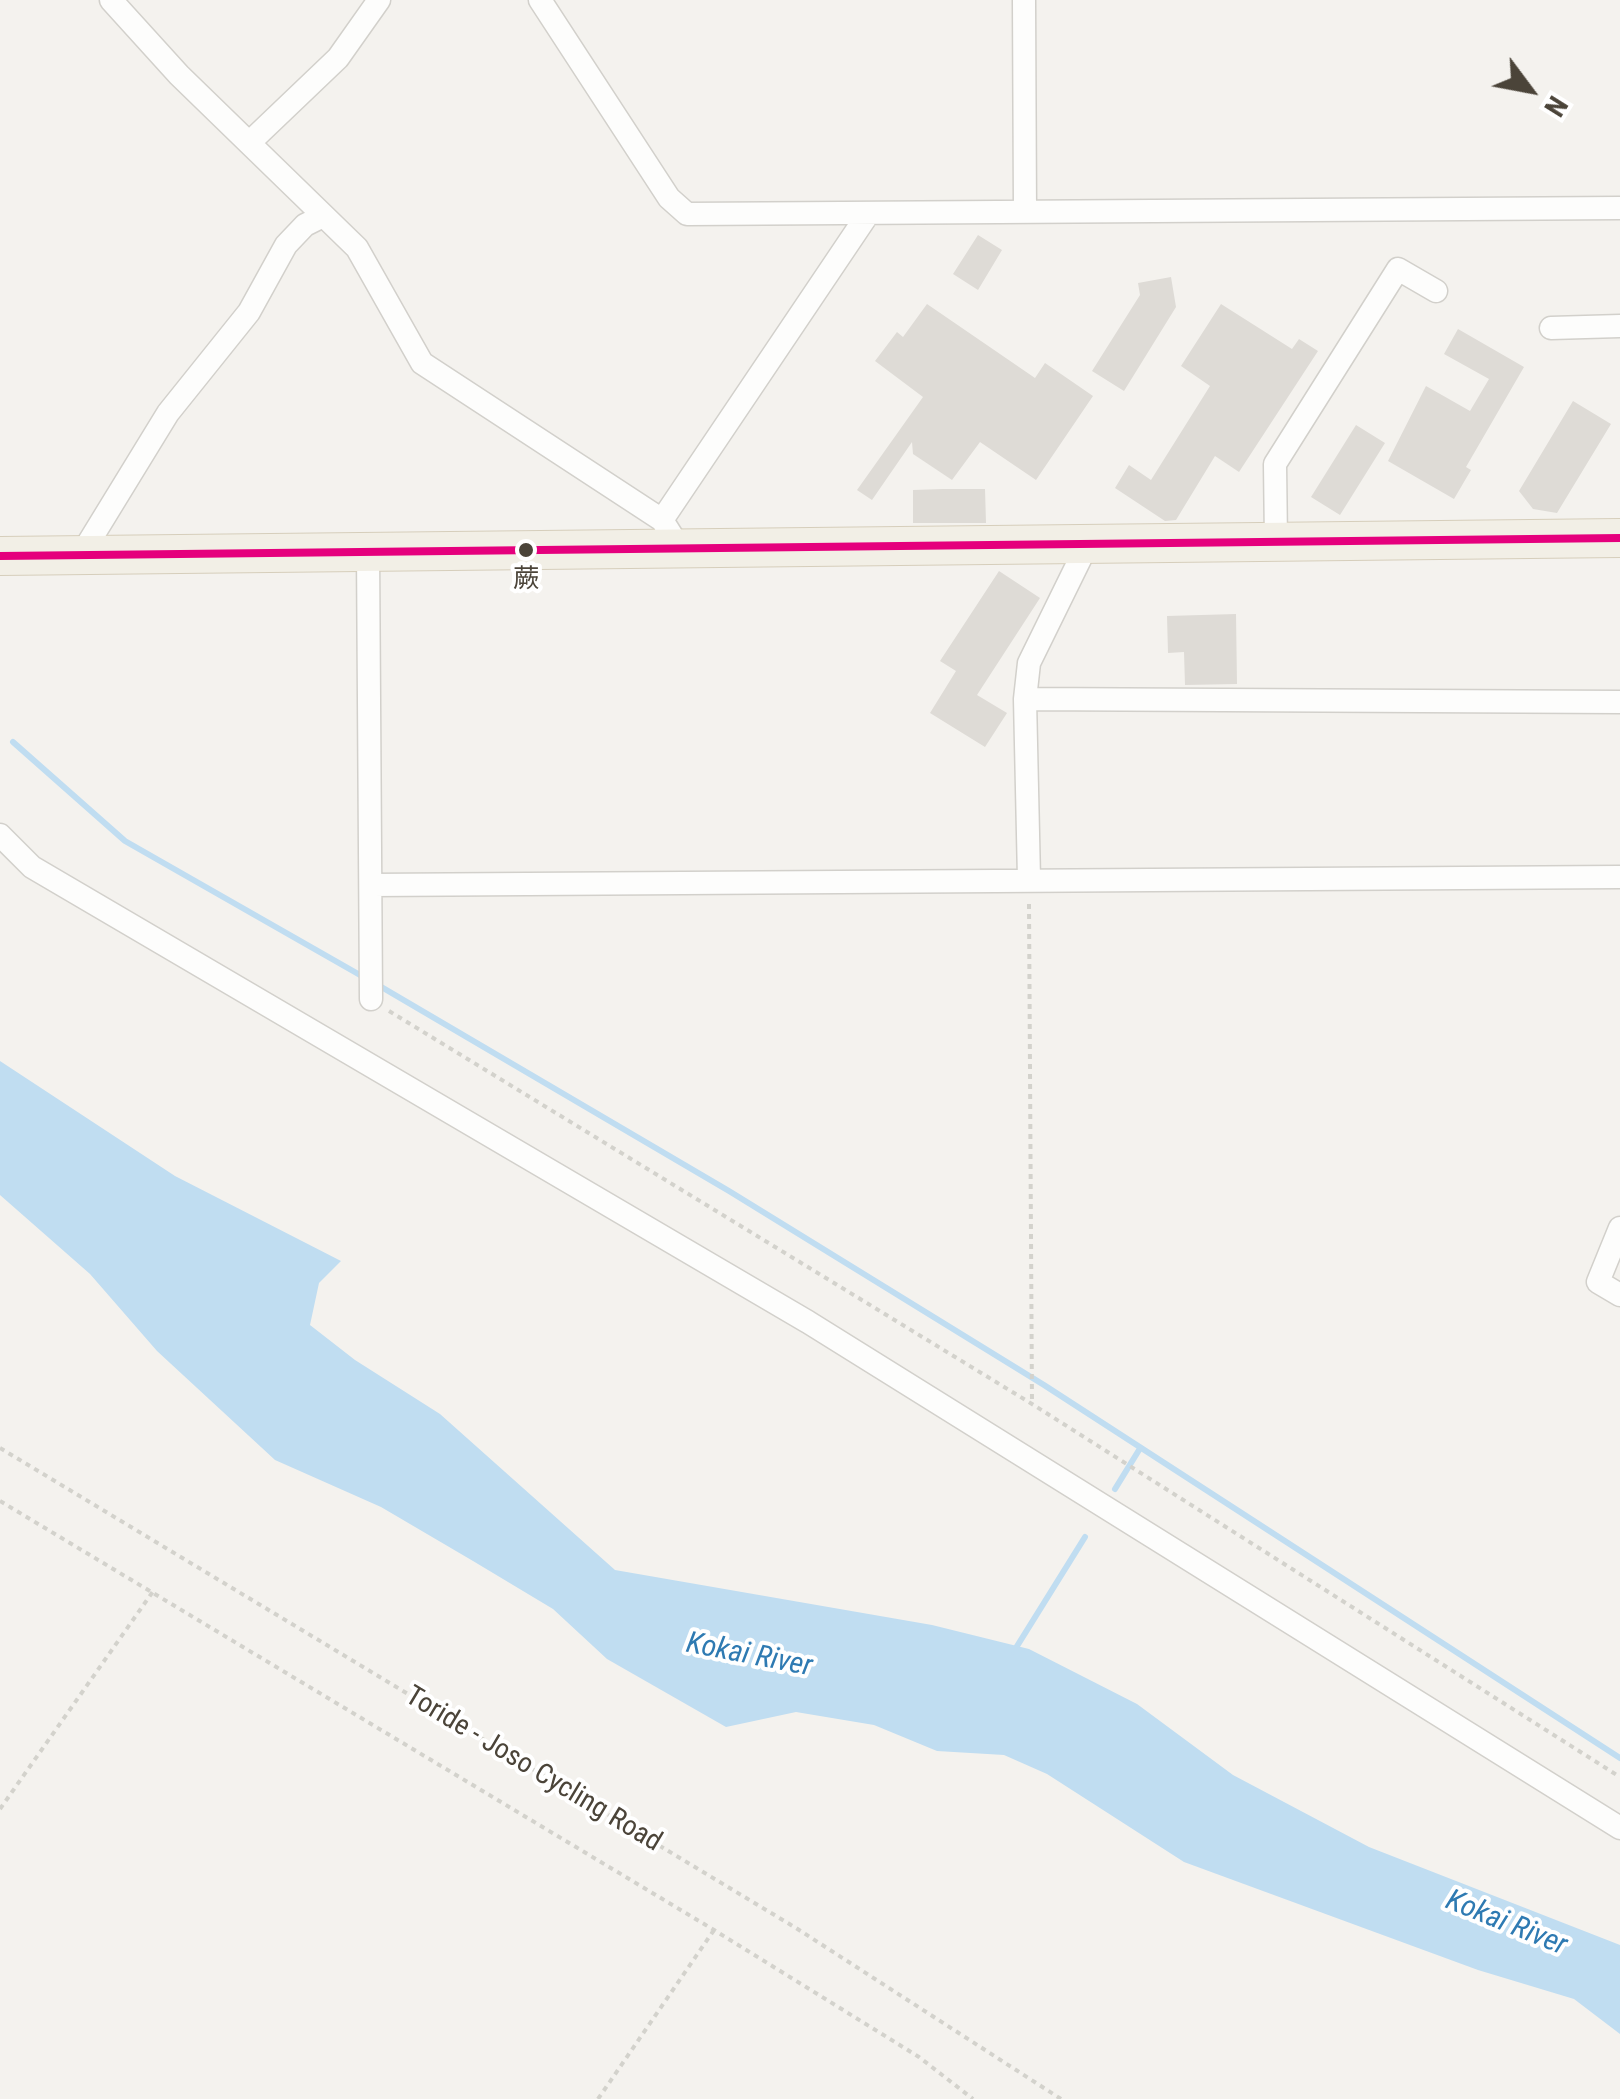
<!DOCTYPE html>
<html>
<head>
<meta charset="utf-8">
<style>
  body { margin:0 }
  #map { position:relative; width:1620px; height:2099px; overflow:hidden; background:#f4f2ee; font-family:"Roboto Condensed",sans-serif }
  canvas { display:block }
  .north { position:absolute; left:1480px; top:40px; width:100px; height:100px; -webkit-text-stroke:8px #fff; paint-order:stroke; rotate:122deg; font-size:28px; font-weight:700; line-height:40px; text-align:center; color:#4b4439 }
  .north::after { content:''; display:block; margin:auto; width:35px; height:45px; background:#4b4439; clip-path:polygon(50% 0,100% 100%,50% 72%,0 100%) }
</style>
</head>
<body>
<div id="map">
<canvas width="1620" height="2099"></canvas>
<div class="north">N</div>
</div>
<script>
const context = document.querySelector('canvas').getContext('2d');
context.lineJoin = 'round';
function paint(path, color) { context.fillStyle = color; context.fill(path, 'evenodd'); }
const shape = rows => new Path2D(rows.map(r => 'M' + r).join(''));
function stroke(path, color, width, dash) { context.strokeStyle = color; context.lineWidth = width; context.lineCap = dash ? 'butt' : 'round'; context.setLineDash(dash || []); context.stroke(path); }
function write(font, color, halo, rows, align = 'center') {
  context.font = font + ' "Roboto Condensed","Noto Sans JP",sans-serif'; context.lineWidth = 8; context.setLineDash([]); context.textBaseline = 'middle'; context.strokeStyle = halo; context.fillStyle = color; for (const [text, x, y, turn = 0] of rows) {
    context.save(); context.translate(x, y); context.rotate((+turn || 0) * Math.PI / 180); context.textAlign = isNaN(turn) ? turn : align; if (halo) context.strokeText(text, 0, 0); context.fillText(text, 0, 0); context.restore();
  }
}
paint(shape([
  [0,1061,175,1176,341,1261,319,1283,310,1325,355,1360,440,1414,615,1570,932,1625,1029,1649,1137,1704,1233,1775,1369,1847,1620,1945,1620,2034,1574,1999,1478,1970,1184,1862,1047,1774,1004,1755,937,1751,874,1725,796,1712,726,1727,607,1659,553,1609,473,1561,381,1507,275,1460,157,1351,90,1274,0,1195]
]), '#c0ddf1');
stroke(shape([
  [13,742,125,841,367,979],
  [378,985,729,1191,1044,1385,1620,1758],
  [1115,1489,1139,1450],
  [1014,1651,1085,1537]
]), '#c0ddf1', 6);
paint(shape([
  [978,235,1002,250,978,290,953,274],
  [1171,277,1176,307,1124,391,1092,371,1140,295,1138,283],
  [927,304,1035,378,1045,363,1093,396,1036,480,980,442,952,480,913,454,912,442,872,500,857,490,923,397,875,361,897,332,903,337],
  [1221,304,1292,349,1299,339,1318,351,1239,472,1215,456,1176,520,1165,521,1115,488,1129,465,1151,480,1210,386,1181,366],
  [1458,329,1524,367,1466,467,1471,470,1454,499,1388,461,1426,386,1470,411,1489,379,1444,354],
  [1573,401,1611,424,1557,513,1533,509,1519,491],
  [1356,425,1385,443,1340,515,1311,497],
  [943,489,985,489,986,523,913,523,913,490],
  [999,571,1040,598,977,695,1007,713,985,747,930,713,956,671,940,661],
  [1236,614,1237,684,1185,685,1184,652,1168,653,1167,616]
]), '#dedbd6');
const street = shape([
  [111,0,179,75,357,248,422,363,662,520,679,547],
  [540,0,669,198,687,214,1620,208],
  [1024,0,1025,212],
  [249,143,338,58,379,0],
  [1551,328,1620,326],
  [662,520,868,214],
  [1276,542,1275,464,1398,269,1436,291],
  [368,551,371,999],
  [81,555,168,413,249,312,286,245,305,225,323,216],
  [1025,699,1620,702],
  [0,835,32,867,808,1322,1620,1828],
  [1029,879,1025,699,1029,663,1088,543],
  [371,885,1620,877],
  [1620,1228,1598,1282,1620,1295]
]);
const primary = shape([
  [0,556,1620,538]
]);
stroke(street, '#d2d0cb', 25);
stroke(primary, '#d6cebb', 40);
stroke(shape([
  [1029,904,1032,1404],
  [389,1011,1032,1404,1620,1777],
  [0,1448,796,1928,1061,2099],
  [0,1501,714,1930,919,2057,973,2099],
  [0,1809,154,1590],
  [598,2099,714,1930]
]), '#d3d2cc', 4, [5, 5]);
stroke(street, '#fdfdfc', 22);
stroke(primary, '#f2efe6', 38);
stroke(shape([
  [0,556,1620,538]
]), '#e5007d', 8);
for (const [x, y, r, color] of [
  [526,550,9,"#4b4439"]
]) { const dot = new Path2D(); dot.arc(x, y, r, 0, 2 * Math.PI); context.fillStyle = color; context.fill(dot); stroke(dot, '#fff', 4); }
write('26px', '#4b4439', '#fff', [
  ["蕨",526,580]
]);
write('28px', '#4b4439', '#fff', [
  ["Toride - Joso Cycling Road",533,1770,31]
]);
write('italic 30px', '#2e7ab2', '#fff', [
  ["Kokai River",749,1656,11],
  ["Kokai River",1506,1924,22]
]);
</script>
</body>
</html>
